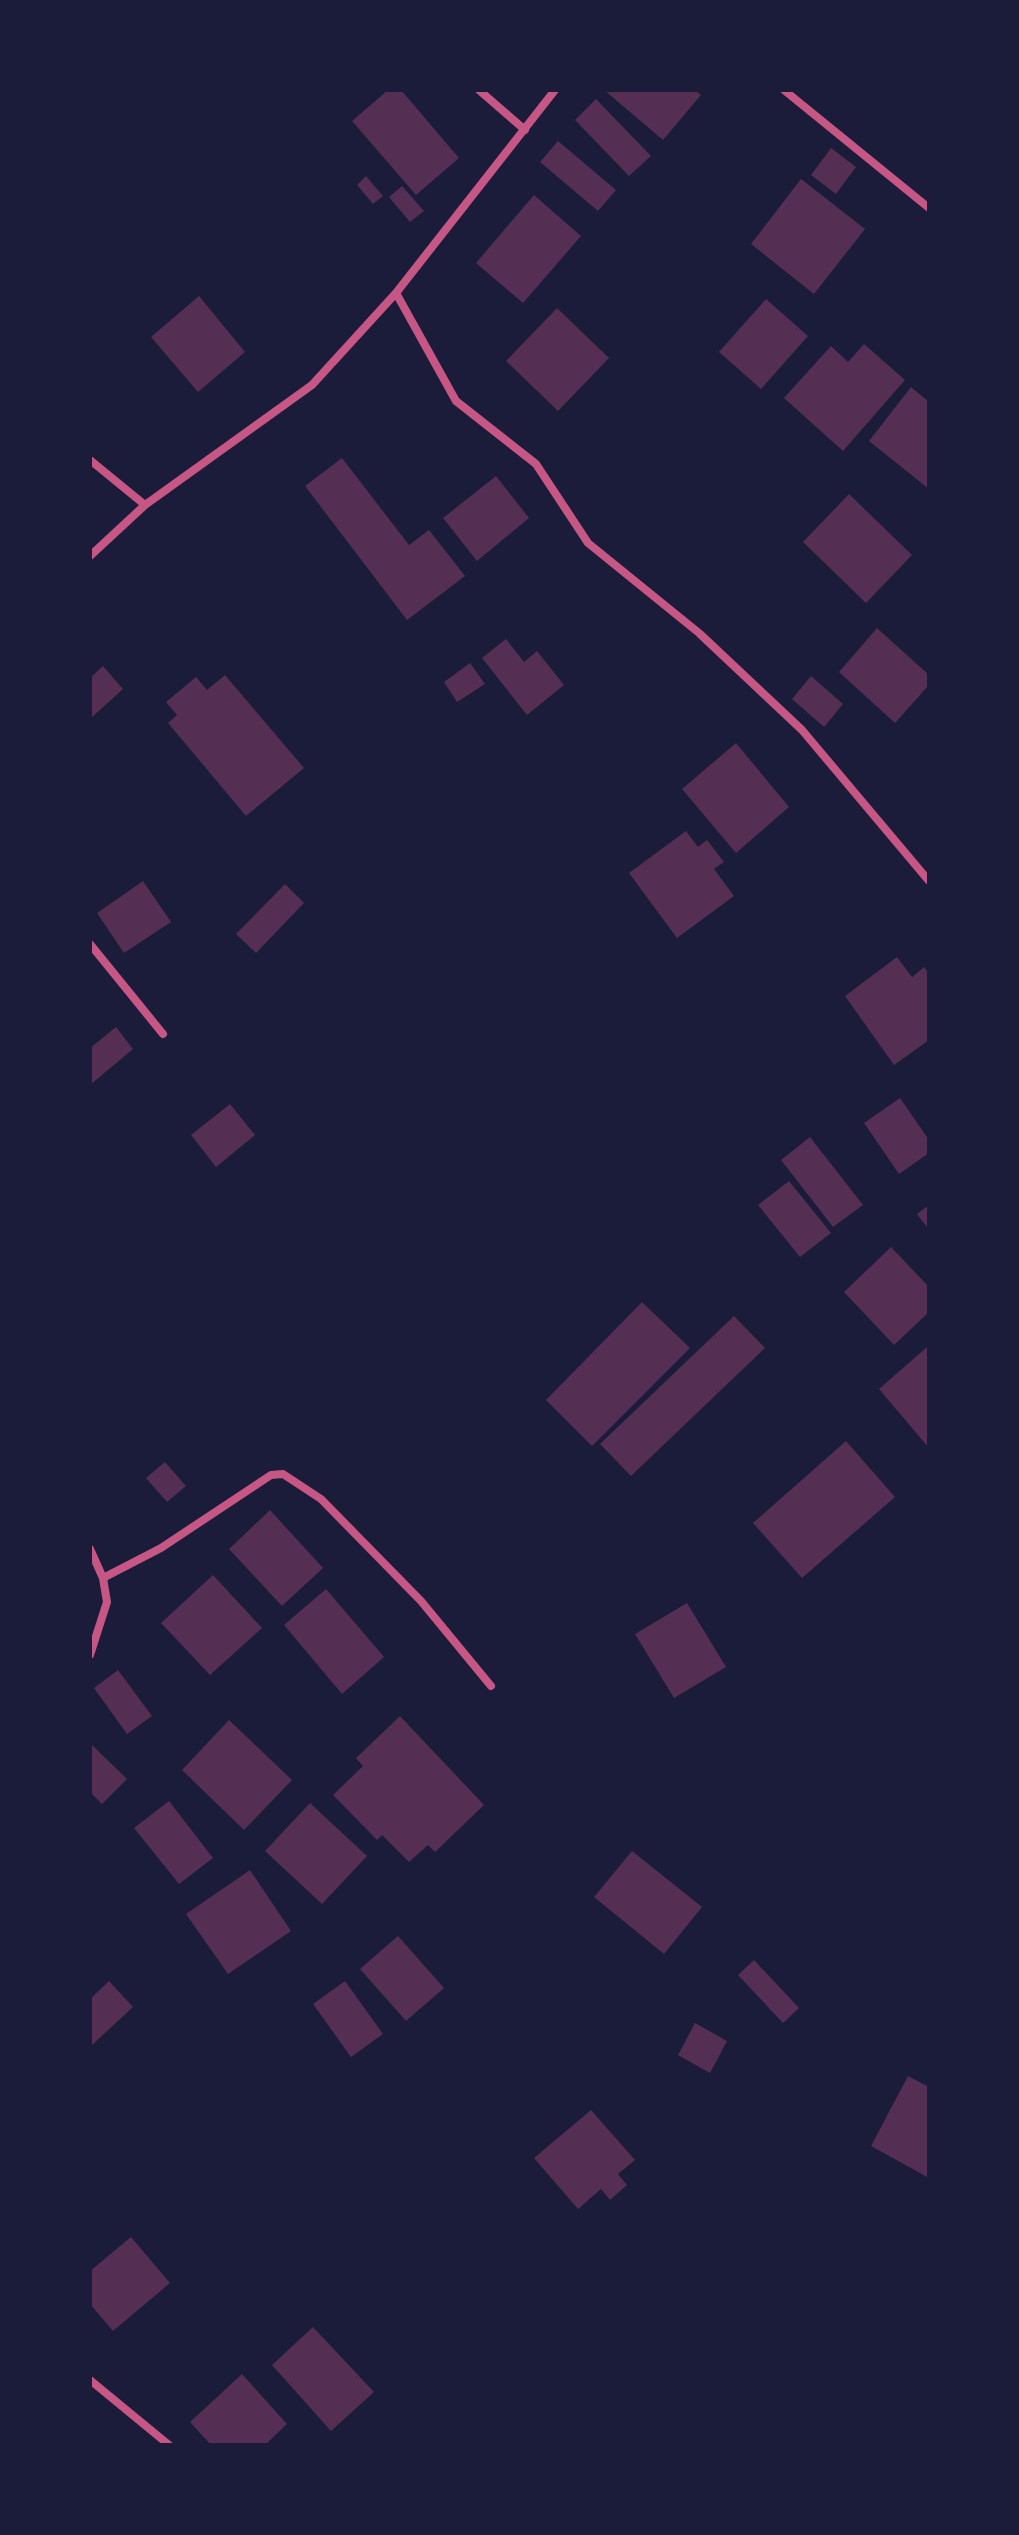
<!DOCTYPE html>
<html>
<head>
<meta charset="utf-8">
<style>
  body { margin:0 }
  #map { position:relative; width:1019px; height:2535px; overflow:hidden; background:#1b1b3a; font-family:Signika,sans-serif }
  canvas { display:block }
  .frame { position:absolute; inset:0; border:92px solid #1b1b3a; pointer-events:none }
</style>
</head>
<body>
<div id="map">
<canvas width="1019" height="2535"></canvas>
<div class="frame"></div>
</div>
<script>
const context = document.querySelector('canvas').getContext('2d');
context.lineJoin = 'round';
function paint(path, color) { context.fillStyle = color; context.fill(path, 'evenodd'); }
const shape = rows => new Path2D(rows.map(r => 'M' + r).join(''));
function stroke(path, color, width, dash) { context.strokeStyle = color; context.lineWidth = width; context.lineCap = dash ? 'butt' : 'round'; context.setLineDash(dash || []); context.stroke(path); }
paint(shape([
  [388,90,401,90,459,158,416,195,352,121],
  [604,90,695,90,701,95,663,140],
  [596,99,651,156,629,176,575,120],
  [558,141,616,190,598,211,540,162],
  [831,148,856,167,836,194,811,175],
  [366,176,383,196,373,204,357,185],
  [801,179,865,229,814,294,751,244],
  [402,186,424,211,410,222,389,197],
  [534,195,581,236,523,303,476,263],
  [199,296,245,352,198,392,151,337],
  [766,299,808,336,761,389,719,352],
  [557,308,609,358,558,411,506,361],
  [864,344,905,380,843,451,784,398,831,346,848,362],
  [911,387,929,402,929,489,869,441],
  [342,458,409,545,429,530,465,576,407,620,305,486],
  [496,476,529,518,477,561,443,518],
  [849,494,912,555,866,603,803,542],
  [877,628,929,675,929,685,895,723,839,672],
  [506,639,524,662,537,651,564,685,527,715,482,658],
  [470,663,485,684,457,702,444,682],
  [103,666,123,689,90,719,90,678],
  [225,675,304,768,246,816,168,723,177,715,166,702,196,677,207,690],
  [811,676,843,704,824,727,792,699],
  [736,743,789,807,736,853,682,789],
  [686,831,698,847,707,840,724,862,714,869,734,896,677,938,629,873],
  [143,881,171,922,124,953,97,913],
  [285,884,304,903,256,953,236,934],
  [897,957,912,977,924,967,929,974,929,1040,894,1065,845,996],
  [116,1027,133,1049,90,1085,90,1048],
  [900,1098,929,1140,929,1153,899,1174,864,1123],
  [230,1104,255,1135,216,1167,191,1135],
  [810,1137,863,1205,833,1227,781,1160],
  [789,1181,831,1233,800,1257,758,1205],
  [929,1205,929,1230,917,1214],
  [891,1247,929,1287,929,1312,894,1345,844,1292],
  [642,1302,690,1348,592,1446,546,1400],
  [734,1316,765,1348,631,1476,600,1444],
  [927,1347,929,1349,929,1448,879,1389],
  [846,1441,895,1497,802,1578,753,1523],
  [165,1462,186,1486,167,1502,146,1478],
  [270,1510,323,1568,282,1606,229,1549],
  [213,1575,262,1628,210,1675,161,1623],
  [326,1589,384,1657,342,1694,284,1625],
  [687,1603,726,1667,674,1698,635,1634],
  [118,1670,152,1716,127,1734,94,1688],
  [400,1716,484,1805,435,1852,428,1845,409,1862,382,1835,377,1840,333,1795,363,1766,356,1758],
  [229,1720,292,1780,244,1830,182,1770],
  [90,1743,127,1779,102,1804,90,1792],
  [169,1801,213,1858,179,1884,134,1828],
  [310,1803,367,1856,322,1904,265,1851],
  [632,1851,702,1907,664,1954,594,1897],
  [250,1870,291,1931,228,1974,186,1914],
  [398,1936,444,1988,406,2021,360,1969],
  [754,1960,799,2008,783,2023,738,1975],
  [109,1981,133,2007,90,2047,90,1999],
  [345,1981,383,2034,351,2057,313,2004],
  [695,2023,727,2041,710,2073,678,2055],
  [908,2076,929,2087,929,2178,871,2146],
  [591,2110,635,2160,618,2174,627,2185,610,2200,601,2189,578,2209,534,2158],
  [131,2237,170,2283,113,2331,90,2304,90,2271],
  [313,2327,374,2392,331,2431,272,2365],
  [242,2374,287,2424,265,2445,211,2445,190,2422]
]), '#542f53');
stroke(shape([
  [479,90,525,130],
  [784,90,929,208],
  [396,293,456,401,536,464,588,543,699,633,802,730,929,881],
  [90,460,145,505],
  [90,556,145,505,312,385,396,293,555,90],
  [90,944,163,1034],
  [90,1549,103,1578,107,1602,90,1655],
  [103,1578,161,1548,271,1475,283,1474,321,1499,421,1601,491,1686],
  [90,2380,169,2445]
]), '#c65784', 8);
</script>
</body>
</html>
